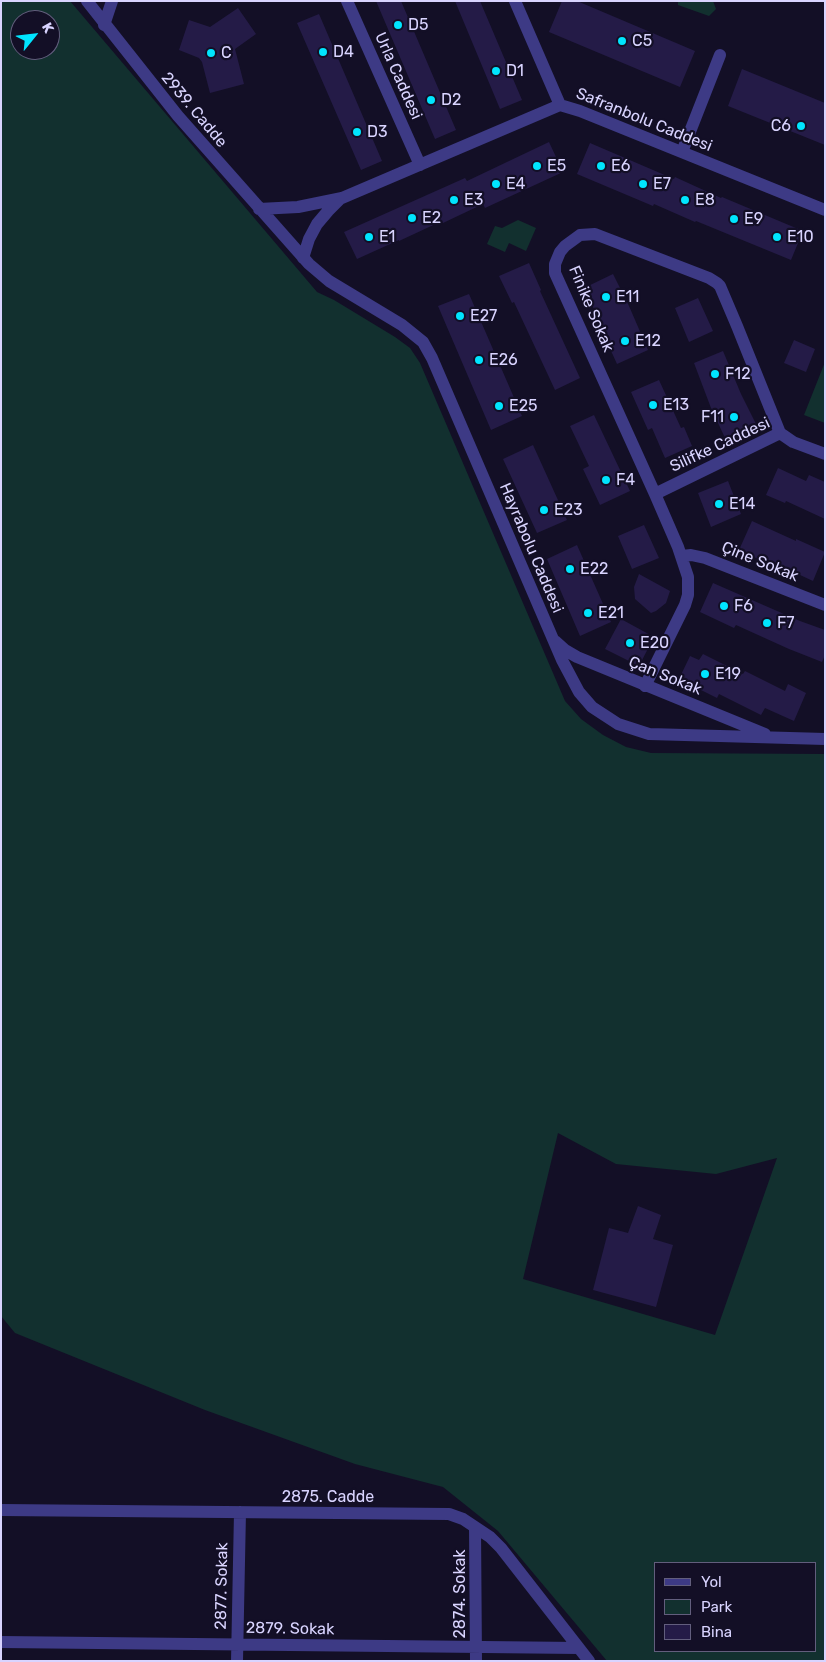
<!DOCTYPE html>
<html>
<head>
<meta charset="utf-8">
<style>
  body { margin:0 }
  #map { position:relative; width:826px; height:1662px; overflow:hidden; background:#130f26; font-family:Rubik,sans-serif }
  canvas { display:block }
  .frame { position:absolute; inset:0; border:2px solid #d9d4ff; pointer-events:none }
  .legend { position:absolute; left:654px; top:1562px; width:162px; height:90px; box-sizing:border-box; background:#130f26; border:1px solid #625e7d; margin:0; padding:6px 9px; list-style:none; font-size:15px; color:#d9d4ff }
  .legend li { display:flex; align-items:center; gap:10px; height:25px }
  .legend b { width:25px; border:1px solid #625e7d }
  .north { position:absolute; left:10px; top:10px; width:50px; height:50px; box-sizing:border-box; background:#130f26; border:1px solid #625e7d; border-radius:50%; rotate:61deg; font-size:14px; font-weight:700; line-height:20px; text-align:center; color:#d9d4ff }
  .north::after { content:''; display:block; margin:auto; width:18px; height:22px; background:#00e5ff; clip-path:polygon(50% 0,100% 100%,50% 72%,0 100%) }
</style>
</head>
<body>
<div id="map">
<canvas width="826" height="1662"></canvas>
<div class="frame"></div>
<ul class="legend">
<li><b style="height:6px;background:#3d3a85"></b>Yol</li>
<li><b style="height:14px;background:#12302f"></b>Park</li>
<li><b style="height:14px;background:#241b47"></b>Bina</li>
</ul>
<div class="north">K</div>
</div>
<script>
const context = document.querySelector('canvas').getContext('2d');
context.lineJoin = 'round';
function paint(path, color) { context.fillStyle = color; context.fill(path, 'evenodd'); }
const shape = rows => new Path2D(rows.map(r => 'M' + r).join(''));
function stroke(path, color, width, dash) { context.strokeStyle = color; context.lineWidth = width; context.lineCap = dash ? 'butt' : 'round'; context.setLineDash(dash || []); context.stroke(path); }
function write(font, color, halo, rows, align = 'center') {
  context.font = font + ' Rubik,sans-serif'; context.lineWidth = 4.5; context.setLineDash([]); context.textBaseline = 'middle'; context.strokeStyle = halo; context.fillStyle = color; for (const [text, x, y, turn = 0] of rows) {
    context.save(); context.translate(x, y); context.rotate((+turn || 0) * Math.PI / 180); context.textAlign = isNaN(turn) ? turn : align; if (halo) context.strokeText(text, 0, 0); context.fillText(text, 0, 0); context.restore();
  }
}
paint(shape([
  [1,1,70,1,317,292,334,300,395,337,410,348,420,363,565,701,581,719,603,735,626,747,651,753,825,754,825,1661,607,1661,498,1531,443,1487,355,1464,205,1410,15,1333,1,1316],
  [20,20,50,20,50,50,20,50],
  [558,1133,616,1164,716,1174,777,1158,715,1335,523,1279],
  [655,1563,815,1563,815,1651,655,1651],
  [678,1,713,1,716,9,709,16,678,5],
  [518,220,536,228,526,251,509,243,505,252,487,244,495,226,502,228],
  [825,362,825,423,804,415]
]), '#12302f');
paint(shape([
  [376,1,401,1,456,130,435,139],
  [455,1,480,1,522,100,500,109],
  [562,1,577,1,695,51,680,87,549,32],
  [238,8,256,34,235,49,244,84,210,93,202,62,199,58,179,50,189,20,210,27],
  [319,14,382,161,361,170,297,23],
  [742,69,825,103,825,145,728,106],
  [549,142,563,172,485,208,483,204,443,223,442,221,399,241,399,240,357,259,344,232,465,178,467,181],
  [590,143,674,179,675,177,721,198,722,197,803,231,791,260,696,221,695,222,654,204,653,206,577,174],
  [529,263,541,290,540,291,580,378,555,390,514,302,512,303,499,276],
  [613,274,629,306,648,350,617,364,602,331,604,330,584,288],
  [469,294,522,416,491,430,438,306],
  [698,298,713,331,689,342,675,308],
  [794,340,815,349,806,372,784,363],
  [723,351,741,394,757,426,726,440,711,408,694,363],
  [659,380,681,428,684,427,692,446,665,458,652,428,648,430,631,392],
  [594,415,630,491,600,505,583,469,589,466,570,426],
  [533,445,567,520,537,533,503,459],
  [778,468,806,481,809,475,825,482,825,519,786,501,785,503,766,495],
  [728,481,741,514,711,527,698,493],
  [752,521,796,541,796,539,825,552,813,581,772,562,771,565,739,550],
  [644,525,659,558,632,569,618,536],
  [577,545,611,622,580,636,547,559],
  [639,574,670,591,666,603,656,611,651,613,635,599,634,587],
  [713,583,800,621,825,630,825,655,822,662,789,649,736,625,734,628,700,612],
  [621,619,654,637,639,666,605,649],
  [703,654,743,674,745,671,785,691,788,684,806,693,794,721,765,708,761,715,719,694,717,698,679,679,690,656,699,660],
  [638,1206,661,1215,653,1239,673,1245,656,1307,593,1290,609,1228,628,1233]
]), '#241b47');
stroke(shape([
  [87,1,178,116,309,264,329,281,402,325,423,342,432,358,562,660,579,692,592,707,618,724,649,734,825,739],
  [347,1,420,165],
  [515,1,560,105],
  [104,25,112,1],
  [682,152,720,55],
  [259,209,298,207,342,198,560,105,580,111,825,210],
  [303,258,309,239,317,224,328,211,339,200],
  [655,494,780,433,793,442,825,454],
  [682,556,691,555,705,558,825,605],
  [555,641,565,650,577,657,765,734],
  [645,686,685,605,688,595,688,577,678,547,655,494,555,273,555,264,560,252,565,246,580,235,595,234,709,278,717,283,720,286,737,326,780,433],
  [1,1510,449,1514,463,1519,490,1537,501,1548,589,1661],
  [475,1527,476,1661],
  [1,1642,579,1648],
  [237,1661,240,1512]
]), '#3d3a85', 12);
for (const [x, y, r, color] of [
  [398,25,5,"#00e5ff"],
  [622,41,5,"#00e5ff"],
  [323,52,5,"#00e5ff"],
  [211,53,5,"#00e5ff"],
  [496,71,5,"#00e5ff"],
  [431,100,5,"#00e5ff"],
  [801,126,5,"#00e5ff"],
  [357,132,5,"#00e5ff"],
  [537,166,5,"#00e5ff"],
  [601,166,5,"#00e5ff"],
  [496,184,5,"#00e5ff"],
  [643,184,5,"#00e5ff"],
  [454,200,5,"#00e5ff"],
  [685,200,5,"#00e5ff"],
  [412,218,5,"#00e5ff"],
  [734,219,5,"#00e5ff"],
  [369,237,5,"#00e5ff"],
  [777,237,5,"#00e5ff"],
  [606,297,5,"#00e5ff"],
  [460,316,5,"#00e5ff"],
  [625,341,5,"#00e5ff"],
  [479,360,5,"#00e5ff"],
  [715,374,5,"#00e5ff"],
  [653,405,5,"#00e5ff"],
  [499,406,5,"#00e5ff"],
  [734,417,5,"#00e5ff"],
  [606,480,5,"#00e5ff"],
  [719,504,5,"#00e5ff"],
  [544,510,5,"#00e5ff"],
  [570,569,5,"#00e5ff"],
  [724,606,5,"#00e5ff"],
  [588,613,5,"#00e5ff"],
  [767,623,5,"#00e5ff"],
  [630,643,5,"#00e5ff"],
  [705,674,5,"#00e5ff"]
]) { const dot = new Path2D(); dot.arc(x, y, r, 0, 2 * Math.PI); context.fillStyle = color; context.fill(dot); stroke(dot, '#130f26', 2); }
write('16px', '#d9d4ff', '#130f26', [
  ["D5",408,25],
  ["C5",632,41],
  ["D4",333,52],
  ["C",221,53],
  ["D1",506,71],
  ["D2",441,100],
  ["C6",791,126,"right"],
  ["D3",367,132],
  ["E5",547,166],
  ["E6",611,166],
  ["E4",506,184],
  ["E7",653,184],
  ["E3",464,200],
  ["E8",695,200],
  ["E2",422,218],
  ["E9",744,219],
  ["E1",379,237],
  ["E10",787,237],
  ["E11",616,297],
  ["E27",470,316],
  ["E12",635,341],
  ["E26",489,360],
  ["F12",725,374],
  ["E13",663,405],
  ["E25",509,406],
  ["F11",724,417,"right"],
  ["F4",616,480],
  ["E14",729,504],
  ["E23",554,510],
  ["E22",580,569],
  ["F6",734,606],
  ["E21",598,613],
  ["F7",777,623],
  ["E20",640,643],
  ["E19",715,674]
], 'left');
write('16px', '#d9d4ff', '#130f26', [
  ["Urla Caddesi",398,76,66],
  ["2939. Cadde",194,110,50],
  ["Safranbolu Caddesi",644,120,22],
  ["Finike Sokak",591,309,67],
  ["Silifke Caddesi",720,445,-25],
  ["Hayrabolu Caddesi",531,548,67],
  ["Çine Sokak",760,562,22],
  ["Çan Sokak",665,676,22],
  ["2875. Cadde",328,1497],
  ["2877. Sokak",222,1586,-89],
  ["2874. Sokak",460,1594,-90],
  ["2879. Sokak",290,1629,1]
]);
</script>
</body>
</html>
